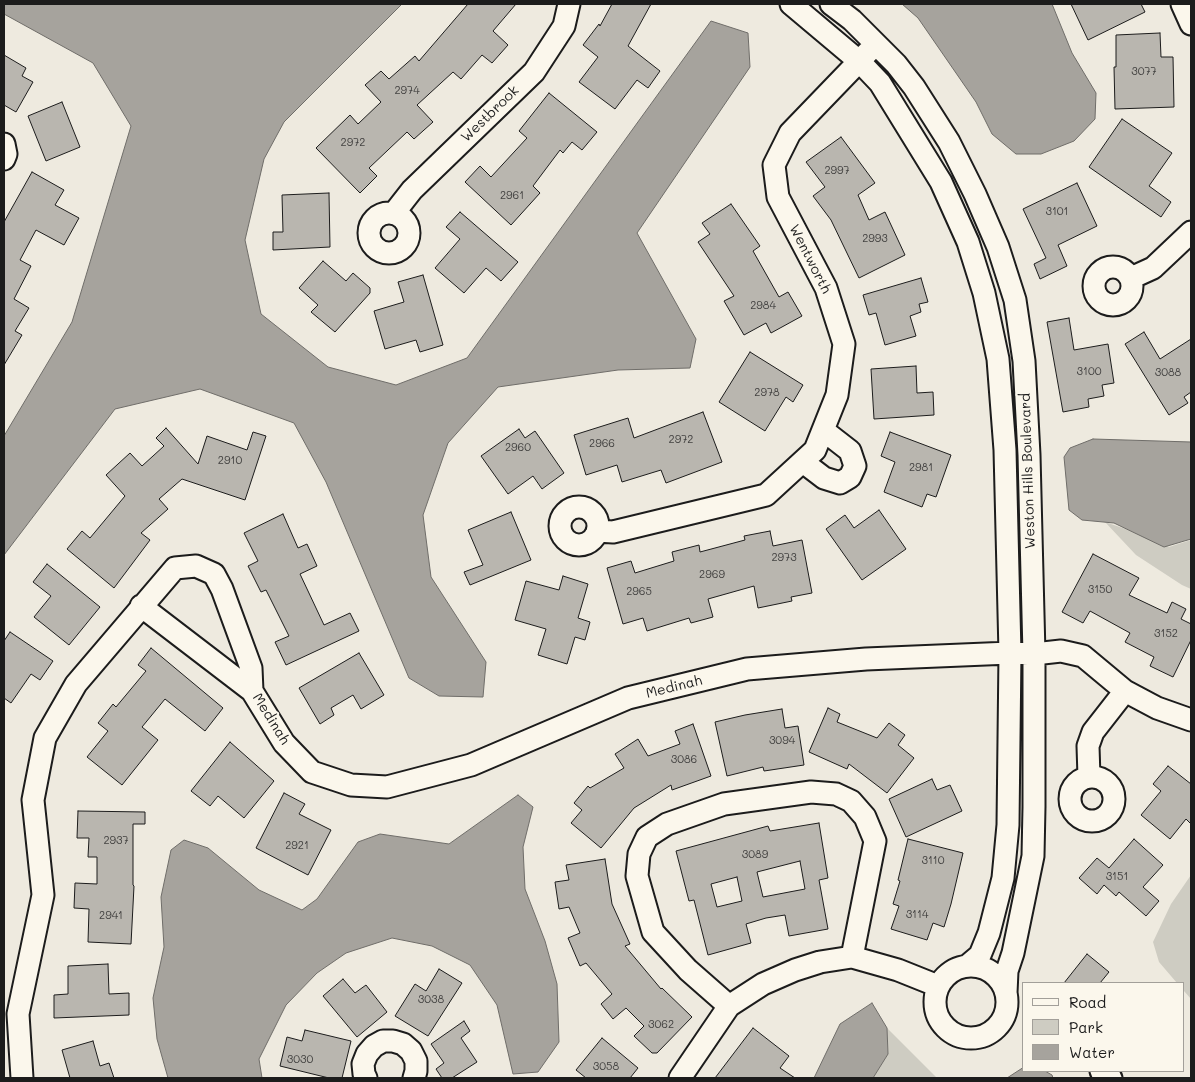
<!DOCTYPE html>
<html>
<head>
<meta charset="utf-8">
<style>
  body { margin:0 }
  #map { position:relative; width:1195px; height:1082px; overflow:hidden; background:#eeeadf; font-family:Mali,sans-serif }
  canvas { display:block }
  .frame { position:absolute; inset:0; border:5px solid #1c1c1c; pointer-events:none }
  .legend { position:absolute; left:1022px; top:982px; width:162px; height:90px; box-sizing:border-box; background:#fbf7ec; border:1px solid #a29f99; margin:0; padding:6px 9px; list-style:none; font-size:15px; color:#1c1c1c }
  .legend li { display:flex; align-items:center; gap:10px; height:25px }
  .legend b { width:25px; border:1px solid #a29f99 }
</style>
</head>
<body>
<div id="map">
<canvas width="1195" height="1082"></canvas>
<div class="frame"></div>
<ul class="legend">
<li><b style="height:6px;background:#fbf7ec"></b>Road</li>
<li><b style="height:14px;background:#ceccc2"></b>Park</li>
<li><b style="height:14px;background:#a6a39d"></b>Water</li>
</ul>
</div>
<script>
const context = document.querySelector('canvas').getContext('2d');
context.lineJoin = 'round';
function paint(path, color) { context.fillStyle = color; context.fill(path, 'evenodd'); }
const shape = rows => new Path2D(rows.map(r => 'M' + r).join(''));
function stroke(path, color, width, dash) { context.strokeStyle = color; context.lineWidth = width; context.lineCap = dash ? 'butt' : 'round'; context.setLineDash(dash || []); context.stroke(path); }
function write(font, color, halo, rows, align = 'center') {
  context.font = font + ' Mali,sans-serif'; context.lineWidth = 4; context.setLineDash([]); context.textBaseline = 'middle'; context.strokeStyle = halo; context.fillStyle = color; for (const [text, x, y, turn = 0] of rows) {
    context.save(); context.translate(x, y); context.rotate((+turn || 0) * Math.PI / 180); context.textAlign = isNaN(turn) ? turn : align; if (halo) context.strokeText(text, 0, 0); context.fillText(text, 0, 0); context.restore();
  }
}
paint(shape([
  [1105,522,1155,539,1169,547,1191,540,1191,589,1182,585,1136,555],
  [1191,875,1191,999,1184,991,1184,983,1177,983,1159,962,1153,942,1171,904],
  [887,1028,937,1078,873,1078,888,1054]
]), '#ceccc2');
const water = shape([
  [4,4,402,4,284,122,264,159,245,240,261,314,328,367,396,385,467,358,711,21,748,33,750,67,637,233,696,339,690,368,618,370,498,387,448,443,423,515,431,577,486,662,483,697,439,696,409,678,326,482,294,423,200,389,115,409,4,555,4,436,72,322,131,126,93,63,4,14,4,4],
  [902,4,1052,4,1072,53,1096,93,1095,119,1074,141,1041,154,1016,154,992,134,976,102,918,18,902,4],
  [1093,439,1191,442,1191,539,1164,547,1114,523,1082,520,1069,510,1064,457,1070,448,1093,439],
  [518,795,533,807,523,847,525,889,545,941,557,984,559,1042,538,1072,513,1074,497,1005,470,965,432,946,392,938,346,953,317,973,286,1005,259,1059,262,1078,168,1078,157,1039,153,998,164,947,161,897,171,850,184,840,208,848,259,890,302,910,317,899,358,842,380,834,449,844,518,795],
  [872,1003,887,1028,888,1054,873,1078,814,1078,840,1024,872,1003],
  [1024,1067,1024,1071,1045,1071,1052,1075,1053,1078,1007,1078,1024,1067]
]);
paint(water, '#a6a39d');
stroke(water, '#6f6d69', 1);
const building = shape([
  [468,4,516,4,493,31,508,45,492,63,482,55,461,79,453,72,417,105,433,122,414,139,407,132,369,168,377,176,360,193,316,148,350,115,358,124,381,102,365,85,381,71,389,79,415,56,419,61,468,4],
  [612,4,651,4,628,46,660,71,648,88,637,80,615,109,579,82,598,57,583,45,599,24,600,26,612,4],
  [1071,4,1141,4,1145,12,1088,40,1071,4],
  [1160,33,1161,57,1173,57,1174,107,1115,109,1114,67,1116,67,1116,35,1160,33],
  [4,55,26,68,22,76,33,82,16,112,4,105,4,55],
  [549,93,597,132,582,150,572,142,563,153,560,150,533,186,540,193,511,225,465,182,480,166,491,177,527,138,519,131,549,93],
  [62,102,80,147,46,161,28,116,62,102],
  [1122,119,1172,153,1149,186,1171,202,1161,217,1089,167,1122,119],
  [841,137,875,183,858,195,869,220,885,212,905,255,859,278,831,220,813,196,825,187,806,162,841,137],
  [32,172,64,190,55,205,79,218,64,245,36,230,20,260,31,266,14,299,29,308,15,331,22,335,4,365,4,222,32,172],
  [1077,183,1097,226,1058,245,1067,266,1040,279,1034,264,1046,258,1023,209,1077,183],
  [329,193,330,247,273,250,273,232,283,232,282,195,329,193],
  [731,204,760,246,753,251,779,297,788,292,802,316,771,333,766,323,744,335,724,301,734,296,698,242,710,234,702,223,731,204],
  [460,212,518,262,501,281,486,268,464,293,435,268,460,239,446,227,460,212],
  [323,261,346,281,353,273,370,288,370,293,335,332,311,312,318,305,299,288,323,261],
  [423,275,443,345,420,352,416,340,385,349,374,311,404,302,398,282,423,275],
  [921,278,928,302,919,304,921,312,910,316,916,336,885,345,876,313,869,315,863,295,921,278],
  [1069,318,1074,350,1108,344,1114,383,1102,385,1104,396,1088,399,1089,407,1063,412,1047,322,1069,318],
  [1144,332,1160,359,1191,339,1191,392,1184,397,1188,403,1169,415,1125,344,1144,332],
  [750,352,803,385,793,402,786,397,765,431,719,402,750,352],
  [916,366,917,393,933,392,934,415,874,419,871,369,916,366],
  [703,412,722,462,666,483,661,470,622,482,617,465,586,475,574,435,628,418,634,438,703,412],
  [166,428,198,464,207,436,247,450,253,432,266,436,245,500,182,479,159,499,168,509,141,533,150,540,114,588,67,549,82,531,90,538,125,496,106,475,130,453,142,466,164,446,156,438,166,428],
  [519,429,525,438,535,431,564,473,542,489,533,476,508,494,481,456,519,429],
  [890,432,951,455,936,497,927,494,922,507,884,492,895,462,881,456,890,432],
  [879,510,906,549,862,580,826,529,845,515,854,528,879,510],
  [511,512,531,560,470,585,464,572,483,565,468,530,511,512],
  [283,514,298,548,307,544,317,566,300,574,324,625,350,613,359,631,286,665,275,642,289,636,266,590,261,592,248,566,258,561,244,533,283,514],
  [770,531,773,546,802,540,812,593,791,597,792,601,758,608,754,586,708,599,713,617,691,623,689,618,647,631,643,618,623,624,607,568,631,561,635,573,674,561,672,552,699,545,700,552,745,540,744,536,770,531],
  [1093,554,1139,578,1129,595,1167,613,1172,602,1186,609,1181,619,1191,624,1191,640,1173,677,1150,666,1154,657,1125,642,1130,633,1090,611,1083,623,1062,612,1093,554],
  [47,564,100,607,69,645,34,617,51,596,33,582,47,564],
  [563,576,588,584,578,618,590,622,585,640,575,637,567,664,538,655,546,629,515,620,526,581,559,590,563,576],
  [10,632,53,661,40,680,31,674,11,703,4,698,4,641,10,632],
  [151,648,223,708,205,731,165,699,142,727,158,740,122,785,87,757,108,731,98,723,113,704,116,707,146,671,138,665,151,648],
  [359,653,384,695,361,709,353,695,331,708,334,715,320,724,299,688,359,653],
  [828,708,840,714,837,722,877,738,889,723,905,735,898,745,914,758,887,793,849,764,847,769,809,752,828,708],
  [782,709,785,728,798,726,804,765,764,771,763,767,727,776,715,722,745,715,782,709],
  [693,724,711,776,672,790,671,785,634,808,601,848,571,823,582,810,574,803,588,786,590,788,624,768,615,754,638,739,648,756,680,744,675,731,693,724],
  [230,742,274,781,244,818,218,796,210,806,191,791,230,742],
  [1168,766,1191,784,1191,824,1186,819,1170,839,1141,815,1161,791,1153,784,1168,766],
  [932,779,937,790,950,785,962,811,906,837,889,799,932,779],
  [284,793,305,804,299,814,331,830,308,875,256,848,284,793],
  [78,811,145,812,145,824,133,824,133,885,134,886,131,944,88,942,89,909,74,908,75,883,97,884,97,857,88,857,89,838,77,838,78,811],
  [819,823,828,878,819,880,828,929,789,936,785,915,766,918,746,924,751,943,708,955,694,900,689,901,676,851,768,826,770,831,819,823],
  [800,861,805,889,763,897,757,872,800,861],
  [737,877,742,901,717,907,711,884,737,877],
  [908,839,963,853,951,904,944,927,933,923,927,940,891,929,899,906,893,904,900,881,898,880,908,839],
  [1134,839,1163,865,1143,887,1159,901,1146,916,1119,892,1116,896,1104,885,1097,894,1079,878,1097,858,1109,868,1134,839],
  [605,859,612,904,630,944,625,946,661,989,662,988,692,1017,657,1053,652,1053,634,1036,644,1026,626,1008,613,1019,601,1004,612,994,586,963,580,966,568,938,580,933,569,907,559,909,555,882,569,880,566,865,605,859],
  [1087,954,1109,972,1100,983,1064,983,1087,954],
  [108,964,109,994,129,993,129,1015,54,1018,54,995,68,994,68,966,108,964],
  [439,969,462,983,428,1036,395,1016,415,984,426,991,439,969],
  [343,979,355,993,366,985,387,1012,357,1037,323,996,343,979],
  [464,1021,470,1031,461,1038,477,1062,452,1078,442,1078,436,1069,444,1063,431,1044,464,1021],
  [753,1028,789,1056,780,1068,795,1078,715,1078,753,1028],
  [305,1030,351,1041,342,1078,329,1078,280,1066,287,1037,302,1041,305,1030],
  [602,1038,638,1068,630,1078,586,1078,576,1070,602,1038],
  [93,1041,100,1066,109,1063,114,1078,70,1078,62,1050,93,1041]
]);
paint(building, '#b9b6af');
stroke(building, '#1c1c1c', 1);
const minor = shape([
  [791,4,860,62,880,83,941,182,968,242,984,293,998,359,1005,450,1010,653,1008,825,1003,878,989,933,980,955,967,966],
  [831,4,852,20,896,64,914,87,949,142,975,194,998,247,1015,300,1024,361,1029,455,1034,654,1034,807,1033,856,1013,953,1007,971,1006,993],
  [1182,4,1191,24],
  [4,144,6,154,4,159],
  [394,213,412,190,534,72,564,26,569,4],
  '369 233a20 20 0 1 1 40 0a20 20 0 1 1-40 0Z',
  '1094 286a19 19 0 1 1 38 0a19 19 0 1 1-38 0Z',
  [1131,278,1153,268,1191,232],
  [803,462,824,478,840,483,850,477,855,466,850,451,823,430],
  '560 526a19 19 0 1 1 38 0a19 19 0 1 1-38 0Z',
  [597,531,613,532,766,495,815,450,837,395,844,344,826,288,778,197,774,165,790,133,869,51],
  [141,606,252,691],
  '1070 799a22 22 0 1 1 44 0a22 22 0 1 1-44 0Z',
  [1089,777,1088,746,1093,732,1125,691],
  '935 1002a36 36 0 1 1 72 0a36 36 0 1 1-72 0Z',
  [729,1006,688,970,653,932,637,876,639,854,647,837,667,824,724,804,811,792,836,794,851,801,865,817,875,841,852,957],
  [1101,1071,1111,1078],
  [22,1078,18,1014,43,895,33,800,45,738,76,684,175,568,196,566,214,574,222,589,251,668,252,691,284,743,312,772,351,785,387,787,471,765,628,698,747,669,866,659,1010,653,1034,654,1061,651,1083,656,1125,691,1157,708,1191,720],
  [366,1078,364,1074,363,1064,367,1054,374,1046,383,1041,393,1041,403,1044,411,1051,416,1061,416,1071,414,1078],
  [680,1078,729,1006,763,984,795,970,820,962,852,957,898,970,938,986]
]);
stroke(minor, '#1c1c1c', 25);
stroke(minor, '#fbf7ec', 21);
write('11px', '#434241', null, [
  ["3077",1144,72],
  ["2974",407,91],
  ["2972",353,143],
  ["2997",837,171],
  ["2961",512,196],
  ["3101",1057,212],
  ["2993",875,239],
  ["2984",763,306],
  ["3100",1089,372],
  ["3088",1168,373],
  ["2978",767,393],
  ["2972",681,440],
  ["2966",602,444],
  ["2960",518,448],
  ["2910",230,461],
  ["2981",921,468],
  ["2973",784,558],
  ["2969",712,575],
  ["3150",1100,590],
  ["2965",639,592],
  ["3152",1166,634],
  ["3094",782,741],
  ["3086",684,760],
  ["2937",116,841],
  ["2921",297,846],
  ["3089",755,855],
  ["3110",933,861],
  ["3151",1117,877],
  ["3114",917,915],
  ["2941",111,916],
  ["3038",431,1000],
  ["3062",661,1025],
  ["3030",300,1060],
  ["3058",606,1067]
]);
write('14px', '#1c1c1c', '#fbf7ec', [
  ["Westbrook",490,114,-44],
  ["Wentworth",810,259,63],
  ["Weston Hills Boulevard",1028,471,-92],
  ["Medinah",674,687,-14],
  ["Medinah",271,719,58]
]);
</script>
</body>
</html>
